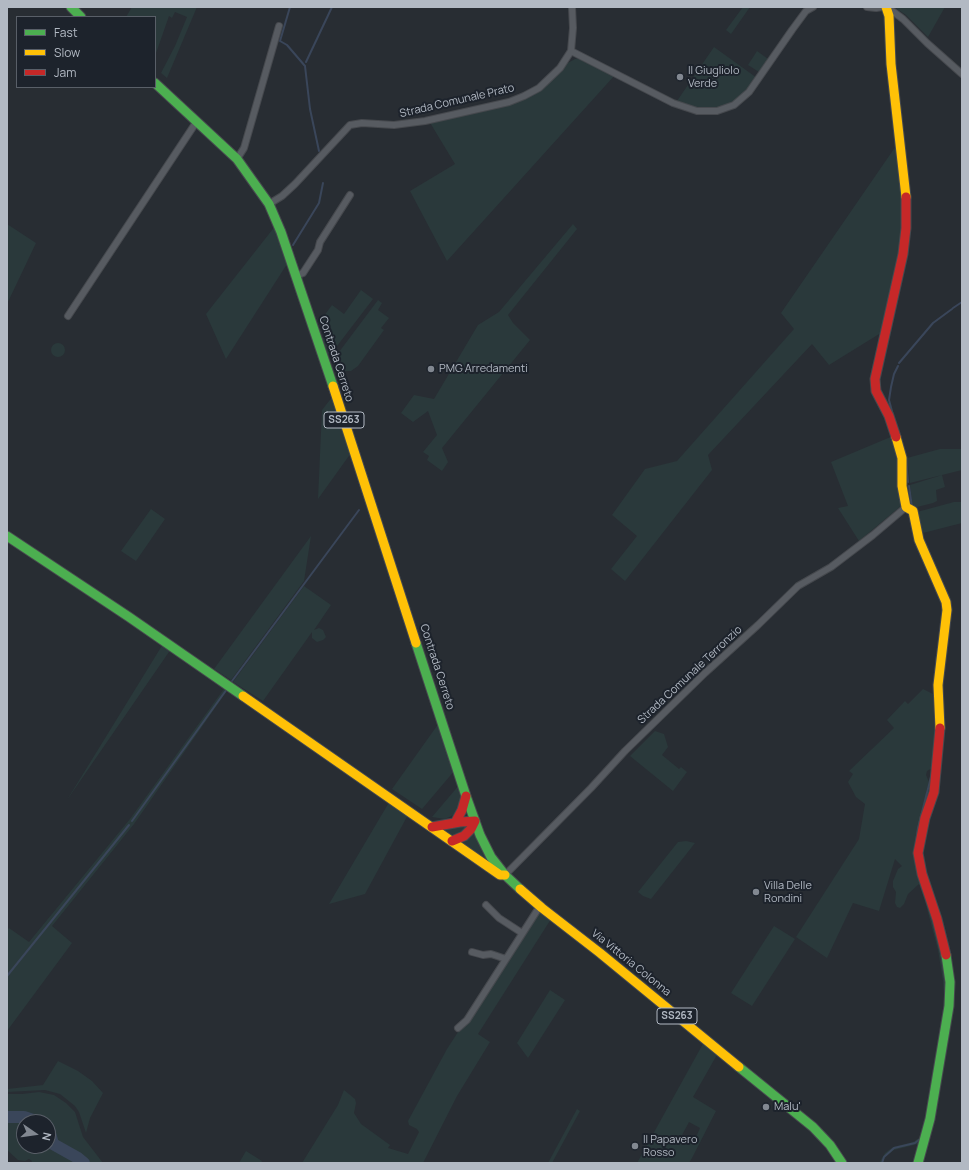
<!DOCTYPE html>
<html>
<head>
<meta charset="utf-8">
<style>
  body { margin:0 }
  #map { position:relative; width:969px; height:1170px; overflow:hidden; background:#282d33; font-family:Manrope,sans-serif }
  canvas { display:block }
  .frame { position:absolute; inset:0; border:8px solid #b2b9c3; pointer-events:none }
  .legend { position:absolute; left:16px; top:16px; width:140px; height:72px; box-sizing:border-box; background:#1d232c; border:1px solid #595f68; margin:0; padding:5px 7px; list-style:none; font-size:12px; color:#b2b9c3 }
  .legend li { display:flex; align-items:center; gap:8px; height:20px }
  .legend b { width:20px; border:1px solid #595f68 }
  .north { position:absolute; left:16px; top:1114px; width:40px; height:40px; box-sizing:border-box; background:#1d232c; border:1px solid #595f68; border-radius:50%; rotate:103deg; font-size:11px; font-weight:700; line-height:16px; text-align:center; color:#b2b9c3 }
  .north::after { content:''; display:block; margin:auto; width:14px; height:18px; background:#828891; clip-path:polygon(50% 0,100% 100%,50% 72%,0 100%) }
</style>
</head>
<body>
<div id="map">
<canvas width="969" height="1170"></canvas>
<div class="frame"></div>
<ul class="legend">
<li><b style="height:5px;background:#4caf50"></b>Fast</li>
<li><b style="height:5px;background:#ffc107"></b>Slow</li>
<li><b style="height:5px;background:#c62828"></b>Jam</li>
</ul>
<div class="north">N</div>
</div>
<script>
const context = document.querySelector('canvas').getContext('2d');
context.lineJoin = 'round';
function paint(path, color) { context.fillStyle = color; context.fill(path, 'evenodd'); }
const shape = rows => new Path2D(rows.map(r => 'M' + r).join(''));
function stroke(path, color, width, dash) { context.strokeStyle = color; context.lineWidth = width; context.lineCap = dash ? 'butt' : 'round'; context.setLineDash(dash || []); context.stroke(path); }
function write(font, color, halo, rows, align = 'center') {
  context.font = font + ' Manrope,sans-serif'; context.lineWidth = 4; context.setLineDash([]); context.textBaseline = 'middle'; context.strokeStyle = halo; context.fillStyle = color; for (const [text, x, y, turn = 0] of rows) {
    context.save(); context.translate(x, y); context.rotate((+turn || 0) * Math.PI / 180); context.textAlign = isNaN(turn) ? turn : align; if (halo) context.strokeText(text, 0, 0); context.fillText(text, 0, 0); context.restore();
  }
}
paint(shape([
  [132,7,197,7,167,78,161,73,175,46,187,17,175,12,172,18,169,16,155,56,155,17,126,17],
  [743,7,750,7,731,34,726,30],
  [894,7,945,7,928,37,906,15],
  [714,47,757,78,739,98,731,103,717,108,707,109,693,108,677,101],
  [757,51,768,59,759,72,748,65],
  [580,58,615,75,447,261,410,191,455,164,429,121,495,107,550,81,566,64,575,59],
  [898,143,904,226,884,331,829,365,812,344,708,455,712,470,625,581,611,569,637,536,612,515,645,469,677,461,794,329,781,313],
  [7,224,36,243,7,304],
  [573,224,577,229,508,315,513,323,530,340,442,448,448,462,442,471,427,460,429,456,423,452,437,435,428,411,413,422,401,413,414,395,434,399,478,325,499,312],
  [276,225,289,261,226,359,206,314],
  [361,290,373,299,334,350,328,355,323,339,327,334,321,320,332,305,344,314],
  [378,300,382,303,378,310,389,318,381,328,384,330,358,366,351,371,339,371,335,359,337,358,336,356],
  '51 350a7 7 0 1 1 14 0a7 7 0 1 1-14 0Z',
  [333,396,351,453,318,499,322,410],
  [893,436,898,455,901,506,859,541,838,508,848,506,831,462],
  [940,449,962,449,962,470,910,483,907,458],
  [942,475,945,487,936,490,937,501,933,503,913,508,910,485],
  [954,502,962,502,962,523,923,533,917,512],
  [151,509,165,519,136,561,121,551],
  [311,536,304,581,231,680,214,669],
  [304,586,331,605,314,630,319,628,323,630,326,637,323,640,317,642,312,638,312,632,263,701,233,682],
  [163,644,171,649,67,800],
  [226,686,229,688,134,824,52,926,72,943,7,1031,7,930,9,928,29,942,130,819],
  [923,689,933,694,935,741,932,768,927,771,926,775,929,782,926,793,931,796,918,853,946,965,948,999,922,1143,894,1150,886,1156,882,1163,879,1163,885,1153,893,1147,913,1142,919,1138,923,1128,936,1065,943,1012,944,997,943,981,938,950,925,901,919,884,908,894,904,904,900,908,897,907,895,903,896,892,893,887,893,881,898,869,902,866,895,859,879,911,853,903,827,958,796,937,859,839,865,804,856,797,848,782,853,774,849,771,894,728,887,720,905,701,908,704],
  [439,723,455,770,422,809,392,789],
  [655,731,664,734,668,747,662,755,679,769,681,767,687,772,673,791,630,756],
  [460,784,464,797,456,814,445,819,432,817],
  [391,799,409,813,365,894,329,904],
  [459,825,469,826,462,834,451,837,441,830],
  [473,830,489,862,460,842],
  [686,841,695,843,651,899,643,896,638,892,678,842],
  [540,910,551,919,478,1034,490,1042,457,1096,423,1163,302,1163,338,1105,344,1090,355,1099,356,1103,354,1113,361,1124,390,1145,388,1148,408,1154,419,1132,417,1129,409,1125,408,1121,447,1049,458,1032,464,1026],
  [774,926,795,939,752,1006,731,993],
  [550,990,565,1000,528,1058,517,1043],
  [704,1042,718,1053,693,1097,716,1111,692,1158,689,1163,637,1163],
  [689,1122,700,1128,693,1144,681,1137],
  [58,1061,78,1071,92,1081,103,1093,90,1118,86,1133,79,1112,75,1106,60,1094,45,1090,7,1092,7,1089,43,1085],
  [39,1092,54,1095,66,1103,75,1112,83,1137,103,1163,31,1163,32,1161,29,1159,25,1161,18,1160,7,1150,7,1094,22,1094],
  [24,1122,48,1122,48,1146,24,1146],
  [577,1109,580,1111,552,1163,548,1163],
  [246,1151,262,1161,261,1163,239,1163]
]), '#2a393b');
stroke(shape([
  [290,7,280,41,287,45,305,66,310,109,319,151],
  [306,62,332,7],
  [293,245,319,203,323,183],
  [953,308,962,302],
  [899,363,933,323,952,309],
  [893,415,889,400,891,387,894,374,898,366],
  [900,438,905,453],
  [906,459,908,482],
  [909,486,912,507],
  [935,678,937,655],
  [232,681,359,510],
  [132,821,227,689],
  [916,843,918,828,932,773],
  [7,976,129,825],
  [882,1163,884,1157,894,1148,915,1143,920,1139]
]), '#3a465a', 2);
stroke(shape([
  [7,1117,24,1117,39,1122],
  [48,1129,50,1133,53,1144,78,1158,84,1163]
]), '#3a465a', 12);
const street = shape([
  [867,7,876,8,882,7],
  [887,7,903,19,927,43,962,74],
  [571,51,673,103,697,111,717,111,734,105,749,92,792,30,806,11,813,7],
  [237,159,244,148,279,26],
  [269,204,282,196,295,184,350,125,362,123,394,125,425,121,509,102,524,96,539,88,560,68,571,51,573,28,572,7],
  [296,276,303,273,318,250,320,242,350,195],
  [68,316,197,121],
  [505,875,591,788,625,751,705,673,758,625,798,586,831,567,873,535,906,507],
  [486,905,499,918,522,933],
  [472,952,483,955,491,954,506,959],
  [458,1028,467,1020,540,906]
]);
const fast = shape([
  [71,7,81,17],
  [155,83,237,159,269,204,281,232,333,386],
  [7,536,129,617,243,696],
  [416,643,466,796,480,835,491,857,505,875,520,889],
  [739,1067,813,1127,830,1145,842,1163],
  [918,1163,930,1119,949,1006,950,982,946,955]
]);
const slow = shape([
  [886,7,889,16,891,64,906,197],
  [333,386,416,643],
  [896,437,902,458,902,486,906,507,913,511,919,540,946,602,947,610,938,685,940,728],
  [243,696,500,875,505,875],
  [520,889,542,908,600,953,739,1067]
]);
const jam = shape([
  [896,437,889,416,876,391,875,379,903,254,906,228,906,197],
  [940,728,934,792,925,818,918,853,922,874,937,919,946,955],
  [455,823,462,810,466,796],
  [432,827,460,822,475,821,471,829,464,836,452,841]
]);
stroke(street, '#46494e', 8);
stroke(fast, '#46494e', 11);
stroke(slow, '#46494e', 11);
stroke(jam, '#46494e', 11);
stroke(street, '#575b61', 6);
stroke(fast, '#4caf50', 9);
stroke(slow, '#ffc107', 9);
stroke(jam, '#c62828', 9);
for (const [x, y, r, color] of [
  [680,77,4,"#828891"],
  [431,369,4,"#828891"],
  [756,892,4,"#828891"],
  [766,1107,4,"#828891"],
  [635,1146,4,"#828891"]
]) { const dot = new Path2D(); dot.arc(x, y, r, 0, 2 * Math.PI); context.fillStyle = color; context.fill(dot); stroke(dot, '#1d232c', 1.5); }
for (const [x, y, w] of [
  [344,420,40],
  [677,1016,40]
]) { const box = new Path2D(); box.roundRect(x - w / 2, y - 8, w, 16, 3); context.fillStyle = '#1d232c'; context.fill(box); stroke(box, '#b2b9c3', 1); }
write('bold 10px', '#b2b9c3', null, [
  ["SS263",344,420],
  ["SS263",677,1016]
]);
write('11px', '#b2b9c3', '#1d232c', [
  ["Il Giugliolo",688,71],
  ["Verde",688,84],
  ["PMG Arredamenti",439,369],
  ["Villa Delle",764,886],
  ["Rondini",764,899],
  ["Malu'",774,1107],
  ["Il Papavero",643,1140],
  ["Rosso",643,1153]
], 'left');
write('11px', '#b2b9c3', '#1d232c', [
  ["Strada Comunale Prato",457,101,-13],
  ["Contrada Cerreto",336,359,72],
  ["Contrada Cerreto",437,667,72],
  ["Strada Comunale Terronzio",690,675,-43],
  ["Via Vittoria Colonna",631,963,39]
]);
</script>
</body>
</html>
